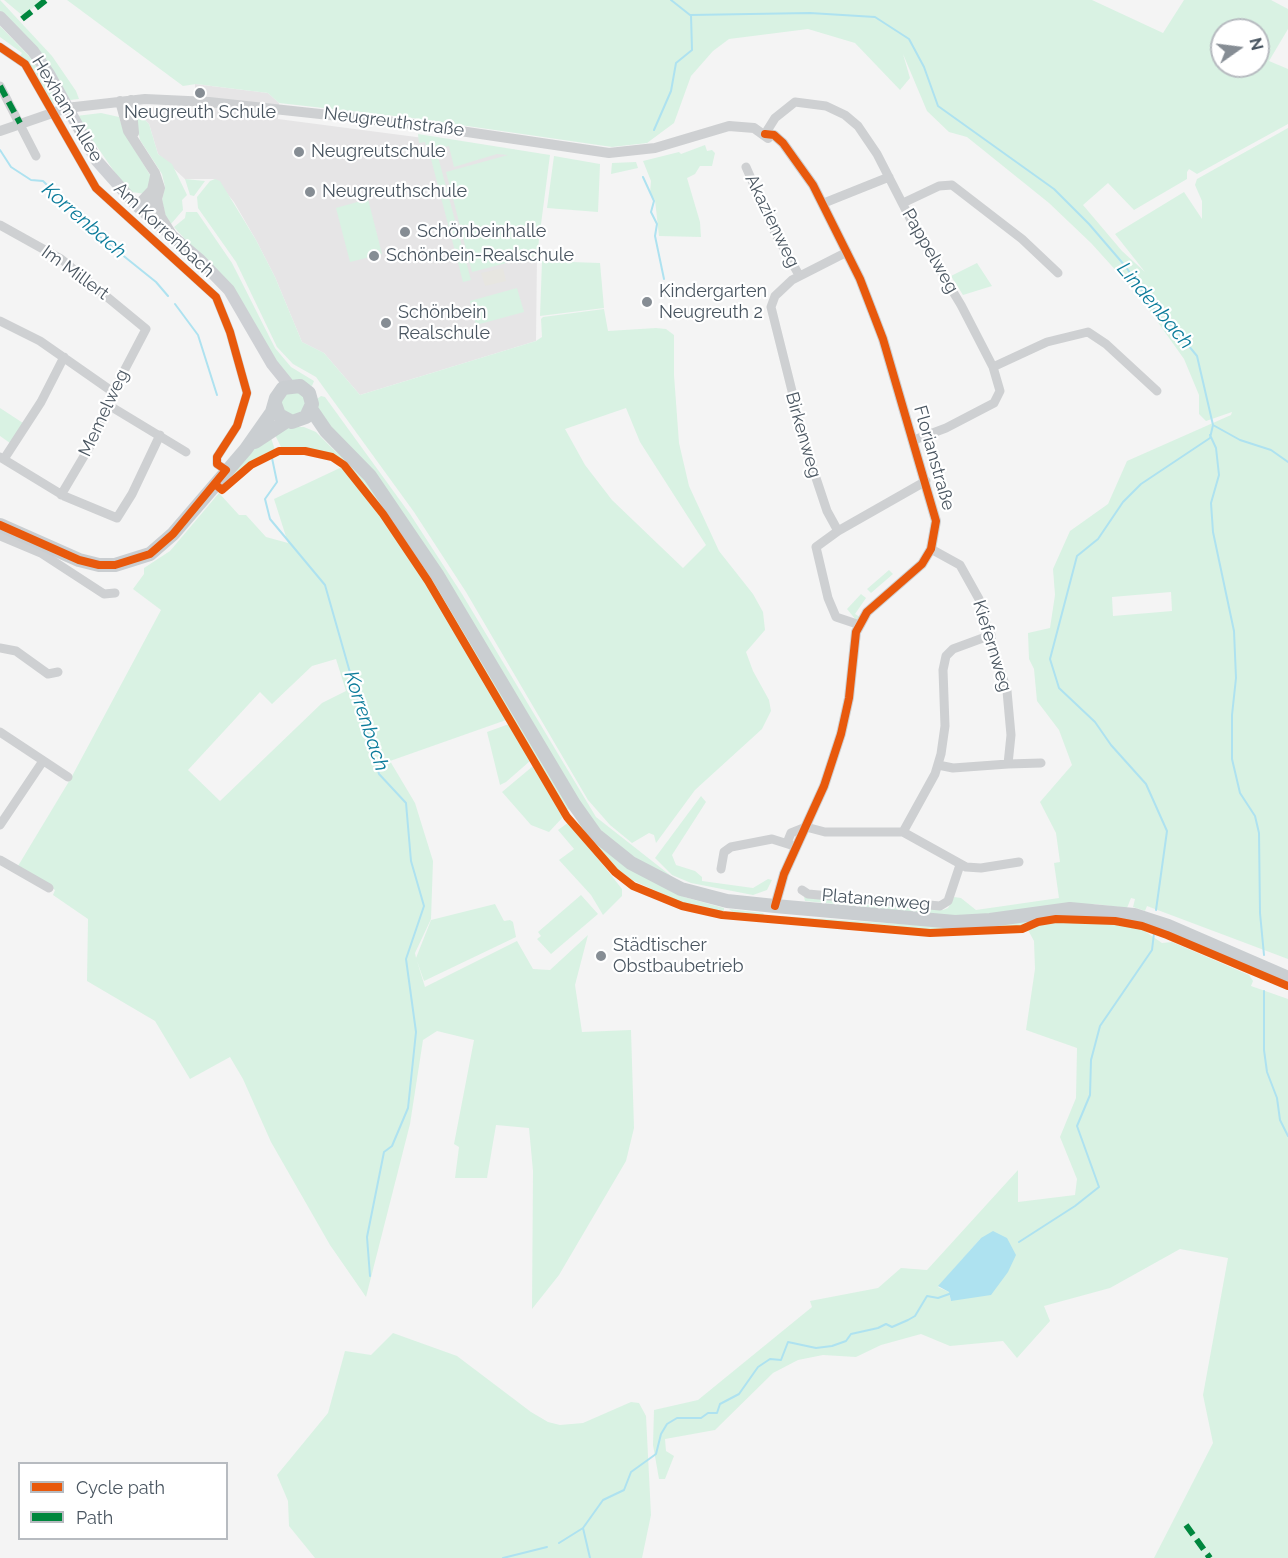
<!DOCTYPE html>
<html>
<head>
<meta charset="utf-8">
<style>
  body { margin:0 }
  #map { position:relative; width:1288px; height:1558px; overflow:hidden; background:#f4f4f4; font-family:Raleway,sans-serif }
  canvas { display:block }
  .legend { position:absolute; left:18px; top:1462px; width:210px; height:78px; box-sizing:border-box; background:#fff; border:2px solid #b7bbc0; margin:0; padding:8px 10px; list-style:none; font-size:18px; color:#4a5661 }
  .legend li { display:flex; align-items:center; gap:12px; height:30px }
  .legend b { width:30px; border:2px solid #b7bbc0 }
  .north { position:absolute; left:1210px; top:18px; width:60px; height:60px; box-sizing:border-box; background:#fff; border:2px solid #b7bbc0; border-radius:50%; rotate:76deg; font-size:16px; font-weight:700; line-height:24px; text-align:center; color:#4a5661 }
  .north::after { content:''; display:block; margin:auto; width:21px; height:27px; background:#868d94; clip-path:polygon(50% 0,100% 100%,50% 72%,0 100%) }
</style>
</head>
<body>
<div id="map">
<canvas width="1288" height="1558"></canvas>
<ul class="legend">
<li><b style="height:8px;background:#e8590c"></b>Cycle path</li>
<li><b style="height:8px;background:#00873e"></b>Path</li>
</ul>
<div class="north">N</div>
</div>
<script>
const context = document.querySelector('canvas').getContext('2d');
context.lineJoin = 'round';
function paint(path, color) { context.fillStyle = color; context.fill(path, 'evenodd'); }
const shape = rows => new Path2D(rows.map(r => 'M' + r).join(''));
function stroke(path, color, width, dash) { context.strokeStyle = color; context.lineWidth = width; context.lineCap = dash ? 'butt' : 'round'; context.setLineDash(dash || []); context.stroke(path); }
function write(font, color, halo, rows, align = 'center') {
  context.font = font + ' Raleway,sans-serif'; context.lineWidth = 4.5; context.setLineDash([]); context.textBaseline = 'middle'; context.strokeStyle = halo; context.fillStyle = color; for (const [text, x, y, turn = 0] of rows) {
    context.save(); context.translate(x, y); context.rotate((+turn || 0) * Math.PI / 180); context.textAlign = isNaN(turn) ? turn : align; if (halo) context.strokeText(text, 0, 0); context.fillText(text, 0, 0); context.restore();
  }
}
paint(shape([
  [195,84,268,93,279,103,278,119,516,150,537,255,536,341,360,395,324,353,302,342,275,277,256,240,234,202,215,179,185,179,158,154,149,124,142,117,141,107,195,108]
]), '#e6e5e6');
paint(shape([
  [0,0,52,56,76,91,79,99,70,100,0,11],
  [4,0,43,0,23,16],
  [67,0,1092,0,1163,33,1184,0,1271,0,1288,9,1288,29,1269,61,1288,69,1288,124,1197,174,1189,169,1187,172,1187,179,1134,210,1108,183,1083,205,1122,251,1145,272,1115,234,1184,192,1202,219,1202,201,1195,185,1197,179,1288,128,1288,959,1147,906,1145,911,1133,907,1135,899,1131,898,1127,908,1095,904,963,917,805,901,804,897,943,910,948,908,954,897,961,898,976,910,1059,898,1054,863,1060,862,1056,833,1040,802,1072,765,1059,730,1037,701,1034,669,1029,659,1028,633,1050,628,1055,595,1053,569,1070,531,1108,504,1127,461,1231,415,1232,412,1206,421,1199,414,1199,395,1184,359,1140,297,1091,243,1049,203,967,137,949,132,927,111,903,54,910,78,900,90,855,43,808,29,729,39,713,51,691,76,674,123,647,143,612,147,412,118,279,103,268,93,196,84,183,86],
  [1222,30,1258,30,1258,66,1222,66],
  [1171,592,1172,611,1113,616,1112,597],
  [0,26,29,56,44,76,57,102,53,104,33,69,19,57,22,53,0,37],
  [101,113,119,117,124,132,150,175,152,184,145,194,132,192,120,180,76,116],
  [135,117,142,117,149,124,158,154,172,164,187,195,182,200,183,210,171,224,166,218,162,200,165,187,162,174,140,140],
  [418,134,550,155,537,255,472,272,446,172,508,155,497,154,454,167,449,146,427,151,425,142,419,143],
  [705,145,707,151,712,150,715,153,712,166,700,166,695,174,687,178,700,222,701,237,659,236,655,200,650,193,651,181,643,161,679,152,681,154],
  [437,153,471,280,463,282,430,155],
  [554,156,600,164,598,212,547,208],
  [636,162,638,168,611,174,612,163],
  [185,179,205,181,194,196,190,195],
  [215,179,220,181,256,240,275,277,302,342,324,353,360,395,536,341,542,337,541,319,543,317,604,309,608,331,656,328,666,329,674,335,674,375,679,443,689,486,719,551,753,594,763,612,765,630,746,652,753,671,769,700,771,711,762,729,695,790,656,843,654,835,649,833,632,843,610,825,588,800,466,592,414,512,316,377,293,364,277,347,236,262,198,208,197,197,210,181],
  [626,408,640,442,706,545,683,568,612,500,585,465,565,429],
  [368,199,382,254,350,262,336,208],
  [186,212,197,212,232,263,275,348,291,367,314,381,312,386,289,379,193,248,174,227,185,218],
  [542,261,600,263,604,308,540,316],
  [977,263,992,286,963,295,951,276],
  [517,288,524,312,476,325,470,301],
  [294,389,308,399,302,416,285,415,280,398],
  [321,396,325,397,410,514,462,594,596,817,675,879,696,889,659,873,619,847,589,819,514,693,317,409,317,399],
  [0,408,23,423,10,443,0,436],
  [284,427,304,427,316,432,336,452,349,461,369,482,434,578,570,810,564,809,430,581,365,486,345,464,333,456,305,450,282,449,274,433],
  [270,435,275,450,263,455,229,481,227,479,249,452],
  [342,467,381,515,427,583,509,719,390,761,415,803,433,861,431,919,415,953,416,958,431,920,495,904,504,921,510,920,513,922,516,937,424,981,417,961,425,987,517,941,533,969,550,970,588,935,575,985,582,1032,631,1030,634,1128,626,1161,559,1275,532,1309,533,1171,529,1128,496,1125,487,1178,455,1178,459,1147,454,1144,474,1040,437,1031,423,1040,410,1124,366,1297,330,1245,271,1142,243,1079,230,1057,190,1079,155,1021,87,981,88,919,53,895,55,890,18,866,71,778,161,610,133,589,144,574,144,568,170,551,219,493,239,515,246,515,266,537,288,543,274,499],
  [336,659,346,691,322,703,220,801,188,770,260,692,272,704,312,666],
  [889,570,893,574,871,593,867,589],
  [861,594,866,598,855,614,860,617,856,620,847,609],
  [509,724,530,761,506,782,500,785,487,732],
  [533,766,563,817,549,832,531,825,502,792],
  [701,796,706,802,672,855,676,865,695,871,702,877,702,881,753,888,768,879,772,880,767,890,753,895,691,883,672,875,655,858],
  [577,818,636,872,684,897,724,908,724,911,734,914,683,903,632,880,616,868,581,831],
  [569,822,622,889,622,896,603,915,591,895,559,860,574,849,558,830],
  [581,895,598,914,551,954,537,939,541,936,538,932],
  [729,909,763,913,765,916,737,915],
  [782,916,930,926,1037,919,1026,926,951,932,781,920],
  [1089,920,1115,923,1143,930,1162,943,1172,942,1249,975,1253,981,1251,986,1288,999,1288,1558,1154,1558,1213,1443,1203,1395,1228,1258,1180,1249,1110,1288,1044,1306,1050,1321,1017,1358,1003,1341,950,1346,921,1334,881,1345,856,1357,823,1355,798,1360,773,1373,715,1430,665,1439,666,1451,674,1456,665,1479,659,1479,653,1445,654,1410,698,1400,812,1307,810,1301,878,1288,901,1268,927,1270,1018,1170,1018,1202,1075,1195,1077,1179,1060,1137,1076,1098,1077,1048,1026,1030,1035,969,1034,941,1028,930,1038,924],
  [981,1238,951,1301,949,1292,938,1287],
  [393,1333,457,1356,531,1412,548,1422,560,1425,583,1423,631,1402,639,1403,646,1416,651,1515,642,1558,315,1558,289,1526,288,1501,277,1475,328,1413,345,1351,371,1355]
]), '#d9f2e3');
paint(shape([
  [503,268,506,281,485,286,481,273]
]), '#e7e6e1');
paint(shape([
  [993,1231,1007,1238,1016,1255,1008,1272,991,1295,951,1301,949,1292,938,1286,981,1238]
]), '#aee2f0');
stroke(shape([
  [671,0,690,15,810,13,875,17,909,39,924,67,938,106,1054,189,1089,224,1126,267,1158,315,1175,329,1197,356,1213,425,1210,438,1141,484,1123,502,1098,539,1077,556,1050,659,1059,688,1095,722,1111,745,1146,784,1167,831,1156,910],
  [654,130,671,91,676,63,692,50,691,15],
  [0,150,11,167,31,180,43,181,100,237,156,282,168,296],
  [643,177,654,201,651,212,657,224,655,236,664,279],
  [175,304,198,335,217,395],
  [1213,425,1240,440,1271,450,1288,462],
  [1210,435,1216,448,1219,475,1211,503,1213,532,1234,631,1236,678,1232,715,1232,759,1240,793,1255,816,1259,833,1260,913,1264,955],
  [272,458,277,482,265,499,270,519,325,585,379,774,406,803,411,861,424,906,406,959,416,1032,408,1108,392,1146,384,1152,367,1237,370,1276],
  [1264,991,1264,1050,1267,1072,1277,1098,1280,1120,1288,1136],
  [1019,1242,1075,1206,1099,1187,1077,1126,1090,1095,1091,1060,1100,1026,1152,950,1154,933],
  [583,1528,603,1500,624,1490,631,1472,656,1454,661,1434,667,1424,677,1418,701,1418,708,1413,717,1413,720,1404,739,1394,758,1367,770,1359,781,1360,788,1342,816,1348,832,1346,846,1341,851,1334,878,1328,886,1324,892,1327,908,1320,915,1316,927,1296,938,1298,952,1293],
  [583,1528,590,1558],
  [559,1543,583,1528],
  [503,1558,547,1547]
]), '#aee2f0', 2);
stroke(shape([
  [0,47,25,64,96,188,216,297,230,332,247,393,237,426,217,457,217,464,226,470],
  [0,86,36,156],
  [765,134,775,118,795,102,826,106,845,115,858,126,877,154,917,232,961,305,993,367,1000,391,994,403,946,428,914,440],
  [746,167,775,233,799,275],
  [824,203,889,177],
  [903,203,939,186,952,185,1022,239,1058,273],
  [0,225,61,259,146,329,113,392,90,446,61,495],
  [847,252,792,280,775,296,771,307,807,451,827,511,838,531,816,547,828,598,836,617,860,625],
  [0,321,40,341,113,392],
  [993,367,1047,342,1088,332,1106,344,1157,391],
  [110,406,186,452],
  [0,457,64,496,117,518,132,494,160,435],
  [4,459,41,402,64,357],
  [838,531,926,481],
  [0,536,41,553,104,594,115,593],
  [931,549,960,565,979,599,1007,691,1011,735,1008,764,1041,763],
  [0,648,16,651,48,674,58,672],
  [0,732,68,777],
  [938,765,953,768,1008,764],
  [0,825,43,761],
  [903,832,966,867,981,868,1019,862],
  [787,843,791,833,806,827,825,832,903,832,935,774,941,754,945,726,943,670,946,656,953,649,991,635],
  [0,860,49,888],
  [721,869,724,852,731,847,772,839,791,845],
  [802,890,808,894,940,906,948,901,960,865]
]), '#ced0d2', 9);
stroke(shape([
  [131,100,134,133],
  [120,101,128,131,155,173,160,188,157,199,152,205,140,209],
  [75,107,145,99,209,102,413,124,609,153,655,148,729,126,754,128,768,138],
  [0,131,61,110],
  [765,134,774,135,783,143,813,185,860,279,883,339,936,521,931,549,922,564,867,612,856,632,849,698,841,734,824,786,784,874,775,906],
  [157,199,161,217,171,233],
  [137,206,152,190,155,176]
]), '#ced0d2', 10);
stroke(shape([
  [0,17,33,51,49,74,97,161,137,206,199,259,229,290,272,364,289,385]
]), '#ced0d4', 12);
stroke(shape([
  [311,409,326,431,370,476,438,576,574,804,596,835,631,863,681,889,727,901,775,906,955,922,990,920,1070,909,1134,915,1168,926,1288,978],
  [255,442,287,421],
  [0,525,79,560,99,565,115,565,150,554,173,534,246,449,272,412,276,398,283,388,300,386,309,393,312,404,306,417,292,422,279,415,275,404]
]), '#caced1', 14);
stroke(shape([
  [61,110,75,107]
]), '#ced0d2', 10);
stroke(shape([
  [22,19,46,0],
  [0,86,20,123],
  [1186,1525,1210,1558]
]), '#00873e', 6, [12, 6]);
stroke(shape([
  [0,47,25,64,96,188,216,297,230,332,247,393,237,426,217,457,217,464,226,470,173,534,150,554,115,565,99,565,79,560,0,525],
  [765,134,774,135,783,143,813,185,860,279,883,339,936,521,931,549,922,564,867,612,856,632,849,698,841,734,824,786,784,874,775,906],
  [215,484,222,490,251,465,279,451,305,451,332,457,344,465,383,514,428,581,567,817,615,872,633,886,682,906,722,915,930,933,1022,929,1038,922,1056,919,1115,921,1142,926,1167,935,1288,986]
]), '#e8590c', 8);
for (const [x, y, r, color] of [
  [200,93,6,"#868d94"],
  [299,152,6,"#868d94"],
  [310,192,6,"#868d94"],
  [405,232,6,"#868d94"],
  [374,256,6,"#868d94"],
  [647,302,6,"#868d94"],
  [386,323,6,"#868d94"],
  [601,956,6,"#868d94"]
]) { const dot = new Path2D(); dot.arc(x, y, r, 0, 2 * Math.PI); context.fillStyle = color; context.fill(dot); stroke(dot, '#fff', 2); }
write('18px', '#4a5661', '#fff', [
  ["Hexham-Allee",67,109,59],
  ["Neugreuthstraße",394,122,7],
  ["Akazienweg",772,221,64],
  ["Am Korrenbach",164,230,43],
  ["Pappelweg",930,251,60],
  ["Im Millert",75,273,36],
  ["Memelweg",104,413,-65],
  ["Birkenweg",803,435,74],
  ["Florianstraße",934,458,74],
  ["Kiefernweg",992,646,73],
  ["Platanenweg",876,900,5]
]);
write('18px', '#4a5661', '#fff', [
  ["Neugreuth Schule",200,113,"center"],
  ["Neugreutschule",311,152],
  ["Neugreuthschule",322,192],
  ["Schönbeinhalle",417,232],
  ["Schönbein-Realschule",386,256],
  ["Kindergarten",659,292],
  ["Neugreuth 2",659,313],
  ["Schönbein",398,313],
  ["Realschule",398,334],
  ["Städtischer",613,946],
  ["Obstbaubetrieb",613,967]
], 'left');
write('italic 20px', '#0c7c9b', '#fff', [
  ["Korrenbach",84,221,41],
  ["Lindenbach",1155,306,50],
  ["Korrenbach",366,721,72]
]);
</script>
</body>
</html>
